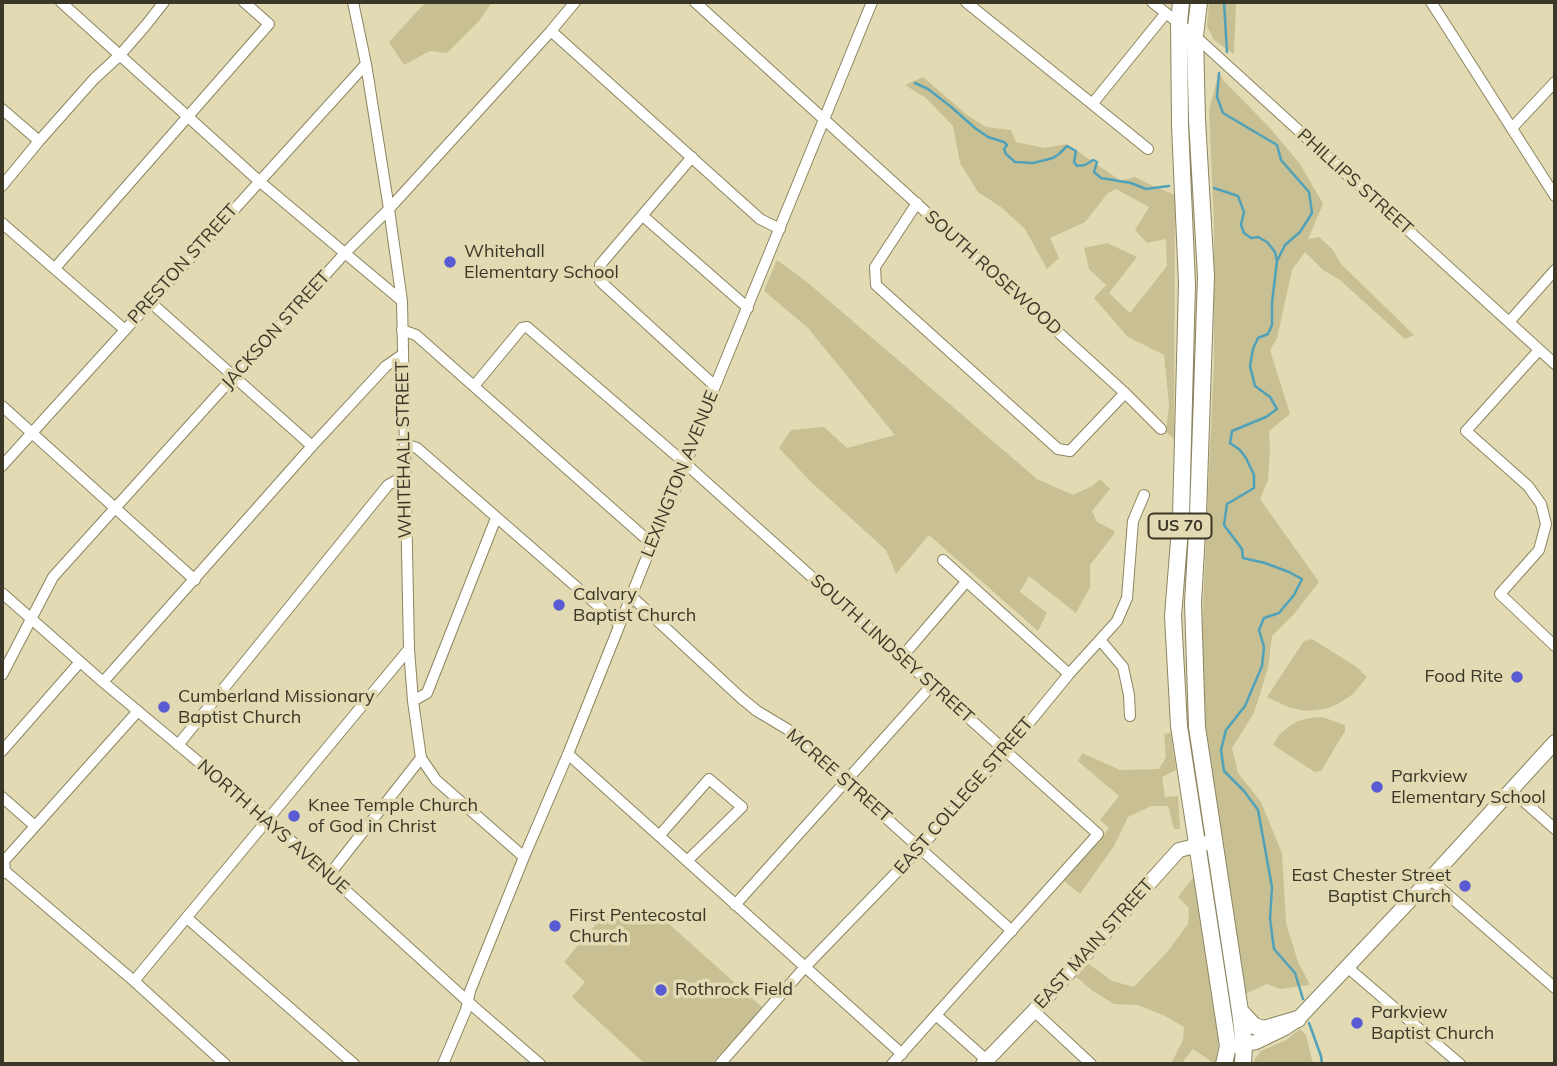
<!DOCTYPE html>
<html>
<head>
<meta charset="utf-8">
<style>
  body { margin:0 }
  #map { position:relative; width:1557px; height:1066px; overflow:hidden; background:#e2dab3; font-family:Mulish,sans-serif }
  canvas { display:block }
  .frame { position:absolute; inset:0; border:4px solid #3a3728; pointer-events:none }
</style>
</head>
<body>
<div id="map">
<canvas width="1557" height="1066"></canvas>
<div class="frame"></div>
</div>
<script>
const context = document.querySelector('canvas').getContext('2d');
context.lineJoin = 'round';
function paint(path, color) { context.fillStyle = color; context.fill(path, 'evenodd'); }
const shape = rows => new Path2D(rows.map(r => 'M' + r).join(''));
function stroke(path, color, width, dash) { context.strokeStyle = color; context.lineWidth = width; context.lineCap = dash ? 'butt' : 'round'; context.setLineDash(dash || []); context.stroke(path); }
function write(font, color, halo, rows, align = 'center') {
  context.font = font + ' Mulish,sans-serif'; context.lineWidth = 7; context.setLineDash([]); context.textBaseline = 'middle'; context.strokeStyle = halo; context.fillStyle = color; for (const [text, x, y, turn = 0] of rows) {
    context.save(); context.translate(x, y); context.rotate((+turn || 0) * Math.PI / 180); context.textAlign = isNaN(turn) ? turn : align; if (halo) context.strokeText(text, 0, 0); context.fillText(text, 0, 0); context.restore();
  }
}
paint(shape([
  [423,2,492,2,479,21,447,53,430,51,404,65,389,42,425,3],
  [1209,2,1236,2,1234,54,1214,40,1207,26],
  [1219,72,1223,80,1270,128,1300,164,1323,204,1308,239,1319,237,1333,250,1341,264,1414,335,1405,339,1340,280,1323,270,1305,252,1292,270,1277,338,1270,350,1290,414,1269,431,1270,453,1268,480,1260,499,1319,582,1294,614,1272,636,1268,668,1254,713,1232,748,1238,773,1261,802,1282,853,1286,923,1298,962,1310,985,1280,989,1267,984,1245,994,1205,725,1202,628,1214,362,1214,224,1209,110],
  [923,77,967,115,986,127,1011,130,1016,142,1044,148,1067,144,1121,181,1135,177,1151,185,1175,195,1174,439,1166,432,1169,405,1164,355,1128,337,1094,298,1106,285,1089,269,1084,248,1107,243,1137,257,1109,293,1130,313,1167,266,1166,239,1147,243,1135,230,1149,207,1116,189,1108,193,1085,222,1050,238,1059,258,1047,269,1025,229,1001,207,978,192,960,163,953,126,926,98,905,85],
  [777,260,807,282,1037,479,1073,495,1092,486,1100,479,1110,489,1092,511,1097,522,1113,530,1115,533,1090,565,1090,587,1076,613,1029,576,1020,592,1047,613,1038,631,929,535,896,574,886,550,812,483,779,448,791,430,824,427,847,448,895,435,808,328,764,291],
  [1312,639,1358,668,1367,677,1353,694,1338,704,1325,709,1306,711,1288,707,1267,697,1304,641],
  [1322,717,1345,725,1345,731,1321,771,1315,772,1273,745,1279,735,1288,727,1298,721,1310,718],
  [1171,733,1176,770,1162,777,1165,797,1178,796,1180,829,1174,829,1168,806,1151,806,1128,817,1114,846,1080,894,1064,881,1109,828,1100,820,1119,796,1078,761,1082,753,1120,770,1159,769,1166,757,1164,734],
  [1195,875,1219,1041,1215,1064,1193,1049,1181,1064,1171,1064,1183,1040,1184,1027,1165,1016,1138,1005,1114,1004,1093,991,1074,975,1086,962,1112,981,1134,987,1168,951,1188,924,1189,908,1178,897],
  [613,904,635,925,651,908,763,1008,711,1064,645,1064,572,997,585,982,564,962],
  [1300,1029,1306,1035,1313,1064,1253,1064,1255,1059,1261,1051,1286,1040]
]), '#c8bf93');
stroke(shape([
  [1224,2,1227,52],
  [1219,73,1217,97,1223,113,1277,145,1281,160,1309,192,1312,213,1300,232,1285,245,1277,261,1272,303,1272,325,1268,334,1258,338,1253,349,1250,366,1255,386,1270,397,1277,409,1266,417,1232,431,1230,443,1240,450,1246,458,1254,475,1254,488,1227,504,1224,525,1242,549,1243,558,1265,563,1289,572,1302,579,1294,595,1279,613,1264,618,1259,630,1264,647,1262,666,1245,706,1226,730,1221,750,1224,771,1244,791,1258,810,1272,887,1270,919,1274,949,1295,973,1303,999],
  [915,83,928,89,950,106,975,128,988,137,1004,142,1007,145,1004,149,1006,154,1015,162,1033,163,1053,158,1059,154,1067,146,1076,151,1074,162,1077,166,1085,165,1093,160,1097,162,1094,172,1101,178,1131,183,1146,189,1169,186],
  [1214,188,1238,196,1244,212,1241,225,1244,233,1251,238,1258,237,1267,242,1275,252,1277,261],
  [1309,1023,1321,1056,1322,1064]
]), '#51a2b8', 2.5);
const minor = shape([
  [61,2,259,181,402,301],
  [353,2,366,64,389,209,402,301,409,649,413,701,421,758,436,780,524,857],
  [695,2,1125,393,1161,429],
  [966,2,1148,149],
  [1152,2,1195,36,1555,364],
  [1431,2,1555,196],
  [551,31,760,219,780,229],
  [1093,103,1166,13],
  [2,109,39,141],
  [1512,128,1555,82],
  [692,157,600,265,600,281,715,386],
  [2,186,39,141,94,79,120,55,146,25,164,2],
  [917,203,875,267,876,285,1058,449,1070,451,1125,393],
  [643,216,748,308],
  [2,223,124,329],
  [55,268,269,24,244,2],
  [149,301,312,446],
  [1509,322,1555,270],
  [402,330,416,335,652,544],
  [1539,350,1466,431,1528,486,1541,504,1546,524,1539,550,1500,594,1555,646],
  [474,386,522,328,527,327,686,464,1098,834,892,1064],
  [2,406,195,580],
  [405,444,417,448,619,624],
  [2,466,366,64],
  [943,560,1069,674],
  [2,593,103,682,267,819,474,1007,540,1064],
  [632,597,741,698,757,711,787,729,812,748,846,782,1012,931],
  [1100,640,1123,667,1129,695,1130,716],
  [901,658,966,582],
  [2,675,53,577,345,253,389,209,551,31,575,2],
  [103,682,312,446,386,366,402,355],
  [413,701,427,693,496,518],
  [178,745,388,485,404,476],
  [2,751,80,662],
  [568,754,902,1054],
  [1511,790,1555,829],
  [2,797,35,826],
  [659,836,709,779,742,807,687,861],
  [5,871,134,981,225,1064],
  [2,874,5,871,4,861,138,711],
  [329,875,421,758],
  [1430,879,1555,988],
  [735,905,932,685],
  [187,918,354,1064],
  [1347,967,1460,1064],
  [134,981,409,649],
  [1034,1011,1091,1064],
  [936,1015,991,1064],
  [443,1064,466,1010,470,991,524,857,568,754,652,544,686,464,715,386,872,2],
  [720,1064,805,967,920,848,1006,751,1069,674,1117,621,1127,598,1133,521,1144,495]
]);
const major = shape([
  [1233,1046,1256,1042,1285,1028,1298,1019,1430,879,1555,742],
  [983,1064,1034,1011,1179,850,1207,843]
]);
const highway = shape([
  [1181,2,1179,23,1180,125,1187,284,1181,516,1173,616,1179,726,1228,1046,1224,1064],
  [1199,2,1195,36,1197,120,1206,276,1198,514,1193,603,1197,727,1240,1011,1244,1045,1243,1064],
  [1240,1011,1254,1026,1264,1029,1298,1019]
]);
stroke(minor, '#8c8560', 12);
stroke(major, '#8c8560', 16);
stroke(highway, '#8c8560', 18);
stroke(minor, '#fff', 10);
stroke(major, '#fff', 14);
stroke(highway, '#fff', 16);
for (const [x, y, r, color] of [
  [450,262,7,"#595bd3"],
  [559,605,7,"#595bd3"],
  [1517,677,7,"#595bd3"],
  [164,707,7,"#595bd3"],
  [1377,787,7,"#595bd3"],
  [294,816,7,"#595bd3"],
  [1465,886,7,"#595bd3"],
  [555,926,7,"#595bd3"],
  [661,990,7,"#595bd3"],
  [1357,1023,7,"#595bd3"]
]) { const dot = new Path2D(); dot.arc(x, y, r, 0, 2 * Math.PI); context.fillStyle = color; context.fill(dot); stroke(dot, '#e2dab3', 2.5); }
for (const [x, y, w] of [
  [1180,526,63]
]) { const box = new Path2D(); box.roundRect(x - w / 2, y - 12.5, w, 25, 5); context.fillStyle = '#e2dab3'; context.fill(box); stroke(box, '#3a3728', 2); }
write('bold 16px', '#3a3728', null, [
  ["US 70",1180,526]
]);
write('18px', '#3a3728', '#e2dab3', [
  ["PHILLIPS STREET",1355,182,42],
  ["PRESTON STREET",183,264,-48],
  ["SOUTH ROSEWOOD",993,273,42],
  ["JACKSON STREET",276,330,-48],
  ["WHITEHALL STREET",404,450,-91],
  ["LEXINGTON AVENUE",680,474,-68],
  ["SOUTH LINDSEY STREET",892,649,42],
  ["MCREE STREET",839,776,41],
  ["EAST COLLEGE STREET",964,796,-49],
  ["NORTH HAYS AVENUE",273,827,41],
  ["EAST MAIN STREET",1094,944,-48]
]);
write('18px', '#3a3728', '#e2dab3', [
  ["Whitehall",464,252],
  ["Elementary School",464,273],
  ["Calvary",573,595],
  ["Baptist Church",573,616],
  ["Food Rite",1503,677,"right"],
  ["Cumberland Missionary",178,697],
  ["Baptist Church",178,718],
  ["Parkview",1391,777],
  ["Elementary School",1391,798],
  ["Knee Temple Church",308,806],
  ["of God in Christ",308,827],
  ["East Chester Street",1451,876,"right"],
  ["Baptist Church",1451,897,"right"],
  ["First Pentecostal",569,916],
  ["Church",569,937],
  ["Rothrock Field",675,990],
  ["Parkview",1371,1013],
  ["Baptist Church",1371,1034]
], 'left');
</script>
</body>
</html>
